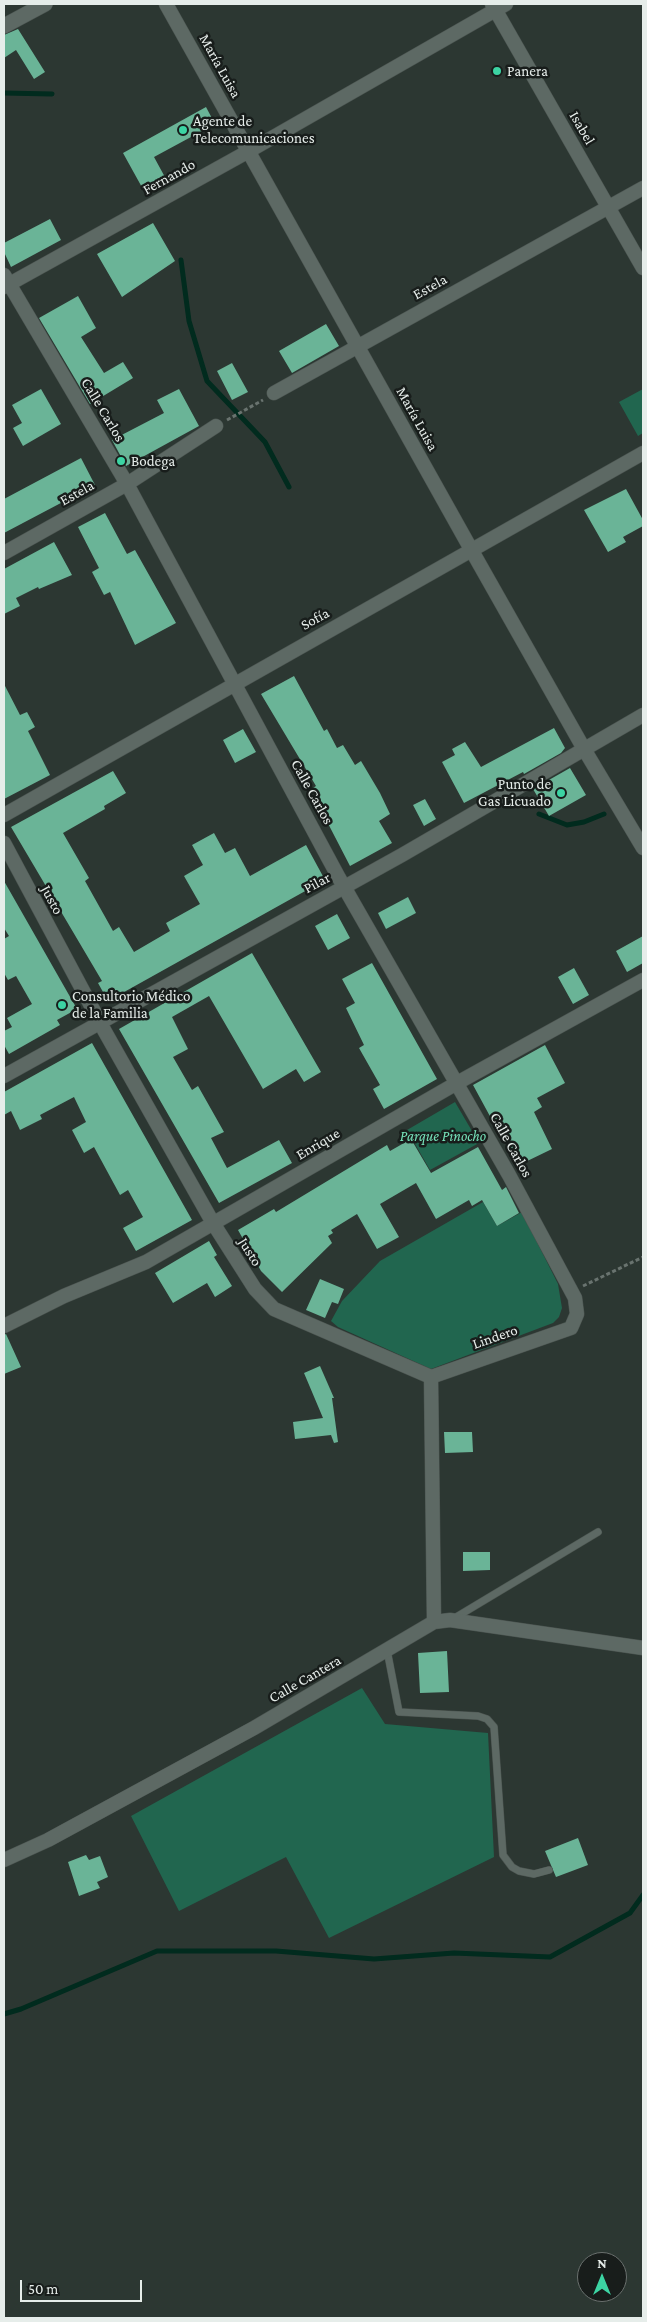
<!DOCTYPE html>
<html>
<head>
<meta charset="utf-8">
<style>
  body { margin:0 }
  #map { position:relative; width:647px; height:2322px; overflow:hidden; background:#2c3732; font-family:"Crimson Pro",serif }
  canvas { display:block }
  .frame { position:absolute; inset:0; border:5px solid #e6edea; pointer-events:none }
  .north { position:absolute; left:577px; top:2252px; width:50px; height:50px; box-sizing:border-box; background:#181d1b; border:1px solid #6a706e; border-radius:50%; rotate:0deg; font-size:14px; font-weight:700; line-height:20px; text-align:center; color:#e6edea }
  .north::after { content:''; display:block; margin:auto; width:18px; height:22px; background:#3cd4a3; clip-path:polygon(50% 0,100% 100%,50% 72%,0 100%) }
  .scale { position:absolute; left:20px; top:2280px; width:122px; height:22px; box-sizing:border-box; border:2px solid #e6edea; border-top:0; padding-left:6px; font-size:15px; line-height:18px; white-space:nowrap; color:#e6edea; -webkit-text-stroke:4px #181d1b; paint-order:stroke }
</style>
</head>
<body>
<div id="map">
<canvas width="647" height="2322"></canvas>
<div class="frame"></div>
<div class="north">N</div>
<div class="scale">50 m</div>
</div>
<script>
const context = document.querySelector('canvas').getContext('2d');
context.lineJoin = 'round';
function paint(path, color) { context.fillStyle = color; context.fill(path, 'evenodd'); }
const shape = rows => new Path2D(rows.map(r => 'M' + r).join(''));
function stroke(path, color, width, dash) { context.strokeStyle = color; context.lineWidth = width; context.lineCap = dash ? 'butt' : 'round'; context.setLineDash(dash || []); context.stroke(path); }
function write(font, color, halo, rows, align = 'center') {
  context.font = font + ' "Crimson Pro",serif'; context.lineWidth = 5; context.setLineDash([]); context.textBaseline = 'middle'; context.strokeStyle = halo; context.fillStyle = color; for (const [text, x, y, turn = 0] of rows) {
    context.save(); context.translate(x, y); context.rotate((+turn || 0) * Math.PI / 180); context.textAlign = isNaN(turn) ? turn : align; if (halo) context.strokeText(text, 0, 0); context.fillText(text, 0, 0); context.restore();
  }
}
paint(shape([
  [643,389,643,433,638,436,619,402],
  [455,1102,479,1143,430,1170,407,1130],
  [483,1202,497,1226,522,1212,558,1284,562,1308,559,1317,553,1323,431,1369,338,1327,331,1321,342,1301,380,1261],
  [362,1688,385,1724,488,1733,494,1857,329,1938,286,1857,179,1911,131,1816]
]), '#21664f');
stroke(shape([
  [4,93,52,94],
  [181,260,189,321,207,381,265,442,289,487],
  [539,814,567,825,584,822,604,814],
  [4,2014,21,2009,157,1951,276,1951,374,1959,454,1953,550,1957,630,1913,643,1895]
]), '#012b1e', 5);
paint(shape([
  [18,29,45,72,34,79,16,50,4,58,4,35],
  [206,107,215,124,154,157,166,179,144,191,123,153],
  [50,219,61,240,11,267,4,252,4,243],
  [153,223,175,261,122,297,97,254],
  [78,296,96,328,81,337,104,373,123,362,133,378,90,404,39,318],
  [326,324,339,346,292,373,279,351],
  [232,363,248,392,232,400,217,371],
  [41,389,61,424,23,446,13,428,22,423,12,405],
  [179,389,199,426,126,466,112,440,164,413,157,400],
  [81,458,95,485,4,533,4,499],
  [626,489,643,520,643,526,623,537,626,542,608,552,584,510],
  [105,513,127,554,135,550,176,623,135,645,110,592,104,595,92,572,99,568,78,527],
  [54,542,72,575,39,589,38,587,16,598,20,606,4,614,4,569],
  [294,676,324,731,327,729,337,748,343,745,355,765,361,761,380,793,390,814,379,821,392,843,350,866,320,808,324,806,313,788,316,786,261,694],
  [4,684,20,715,27,712,35,727,28,731,50,775,4,799],
  [554,728,565,748,561,753,524,774,523,772,464,803,442,762,455,755,452,749,465,742,481,767],
  [243,729,256,752,235,763,223,740],
  [570,768,586,795,549,816,533,789],
  [113,771,126,793,104,806,105,809,63,833,89,878,85,881,113,931,119,927,134,952,170,931,166,923,200,904,184,876,203,865,192,845,214,833,225,853,235,848,250,876,306,845,325,880,108,1001,98,983,102,981,11,827],
  [425,799,436,819,424,826,413,805],
  [4,881,77,1009,57,1020,60,1025,9,1054,4,1045,4,1031,12,1027,7,1018,32,1004,16,976,8,980,4,973,4,939,9,936,4,928],
  [408,897,416,913,386,929,378,913],
  [337,914,350,938,328,950,315,926],
  [643,936,643,963,627,972,616,951],
  [252,953,321,1072,304,1082,296,1069,263,1089,209,996,172,1017,188,1049,173,1057,192,1090,198,1086,224,1132,211,1138,227,1168,279,1140,292,1163,219,1203,119,1029],
  [372,963,437,1079,384,1109,373,1089,380,1085,359,1048,364,1045,346,1008,355,1003,342,979],
  [574,968,589,995,573,1004,558,977],
  [92,1043,192,1220,136,1251,123,1228,143,1217,128,1190,120,1195,94,1147,84,1153,72,1130,86,1122,74,1097,40,1115,42,1119,20,1130,11,1111,4,1115,4,1092],
  [545,1045,565,1083,537,1098,542,1107,534,1112,552,1149,519,1165,501,1129,498,1131,473,1085],
  [411,1139,431,1173,478,1147,502,1190,506,1187,519,1213,497,1226,482,1200,472,1206,469,1200,436,1219,416,1183,380,1204,399,1237,377,1249,357,1214,331,1230,333,1233,328,1236,332,1243,282,1292,261,1271,238,1230,274,1209,276,1212,387,1145,390,1151],
  [209,1241,217,1255,214,1257,232,1286,215,1297,207,1283,173,1303,155,1273],
  [320,1279,344,1289,338,1304,332,1302,325,1318,306,1310],
  [6,1334,21,1367,4,1374,4,1335],
  [320,1366,334,1398,332,1398,338,1442,334,1443,331,1435,295,1439,293,1422,323,1418,304,1373],
  [444,1432,472,1432,473,1452,445,1453],
  [463,1552,490,1552,490,1570,463,1571],
  [447,1651,449,1692,420,1693,418,1653],
  [578,1838,588,1865,556,1877,545,1851],
  [86,1855,89,1860,100,1856,108,1877,97,1882,100,1888,79,1896,68,1862]
]), '#6ab497');
const lane = shape([
  [453,1619,598,1532],
  [387,1650,399,1712,478,1716,487,1719,494,1727,503,1855,512,1867,519,1871,534,1874,549,1870]
]);
const street = shape([
  [166,4,472,551,584,749,643,848],
  [492,4,643,268],
  [4,275,127,484,339,878,509,1175,575,1298,577,1314,571,1328,431,1377],
  [4,287,249,151,506,4],
  [274,393,643,188],
  [4,553,127,484,216,426],
  [4,815,643,453],
  [4,843,104,1030,213,1223,255,1289,274,1309,431,1377],
  [4,1076,402,855,643,715],
  [4,1326,64,1296,146,1262,457,1083,643,980],
  [431,1377,434,1622],
  [4,1860,48,1840,254,1728,434,1622,450,1620,643,1648]
]);
const secondary = shape([
  [4,26,45,4]
]);
stroke(lane, '#4b5450', 8);
stroke(street, '#4b5450', 15);
stroke(secondary, '#4b5450', 16);
stroke(shape([
  [227,420,263,400],
  [583,1286,643,1257]
]), '#69736f', 3, [4, 2.5]);
stroke(lane, '#5d6964', 7);
stroke(street, '#5d6964', 14);
stroke(secondary, '#5d6964', 15);
for (const [x, y, r, color] of [
  [497,71,5,"#3cd4a3"],
  [183,130,5,"#3cd4a3"],
  [121,461,5,"#3cd4a3"],
  [561,793,5,"#3cd4a3"],
  [62,1005,5,"#3cd4a3"]
]) { const dot = new Path2D(); dot.arc(x, y, r, 0, 2 * Math.PI); context.fillStyle = color; context.fill(dot); stroke(dot, '#181d1b', 2); }
write('15px', '#e6edea', '#181d1b', [
  ["María Luisa",220,66,61],
  ["Isabel",582,128,60],
  ["Fernando",169,177,-29],
  ["Estela",430,287,-29],
  ["Calle Carlos",103,410,59],
  ["María Luisa",417,419,61],
  ["Estela",77,493,-29],
  ["Sofía",315,619,-29],
  ["Calle Carlos",312,792,61],
  ["Pilar",317,883,-28],
  ["Justo",52,900,62],
  ["Enrique",318,1144,-30],
  ["Calle Carlos",511,1145,61],
  ["Justo",250,1252,58],
  ["Lindero",495,1337,-19],
  ["Calle Cantera",305,1679,-30]
]);
write('15px', '#e6edea', '#181d1b', [
  ["Panera",507,71],
  ["Agente de",193,121],
  ["Telecomunicaciones",193,138],
  ["Bodega",131,461],
  ["Punto de",551,784,"right"],
  ["Gas Licuado",551,801,"right"],
  ["Consultorio Médico",72,996],
  ["de la Familia",72,1013]
], 'left');
write('italic 15px', '#76e2ba', '#181d1b', [
  ["Parque Pinocho",443,1136]
]);
</script>
</body>
</html>
